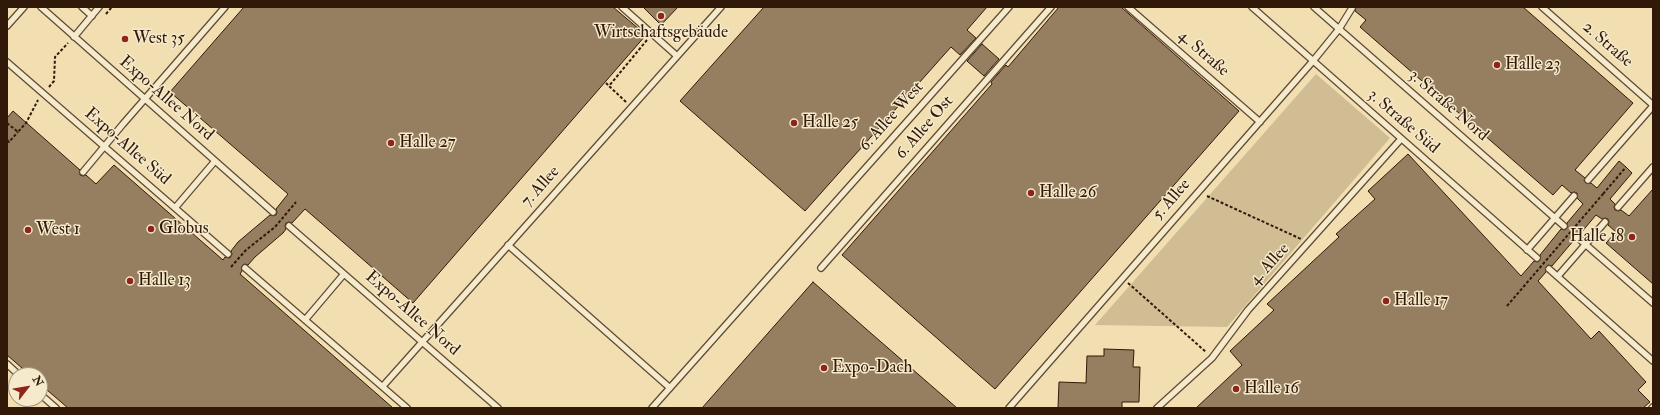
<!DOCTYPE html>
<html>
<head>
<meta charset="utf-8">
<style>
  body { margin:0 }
  #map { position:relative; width:1660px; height:415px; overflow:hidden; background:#f1deb1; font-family:"IM FELL Double Pica",serif }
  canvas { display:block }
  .frame { position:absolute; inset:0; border:8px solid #311909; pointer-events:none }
  .north { position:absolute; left:8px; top:367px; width:40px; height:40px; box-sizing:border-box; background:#f6eacc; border:1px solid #a7967e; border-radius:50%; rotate:59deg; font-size:11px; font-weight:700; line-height:16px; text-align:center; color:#311909 }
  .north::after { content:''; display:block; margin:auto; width:14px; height:18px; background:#8f2418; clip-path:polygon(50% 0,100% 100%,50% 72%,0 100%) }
</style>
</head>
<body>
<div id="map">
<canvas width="1660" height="415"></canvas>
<div class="frame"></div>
<div class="north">N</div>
</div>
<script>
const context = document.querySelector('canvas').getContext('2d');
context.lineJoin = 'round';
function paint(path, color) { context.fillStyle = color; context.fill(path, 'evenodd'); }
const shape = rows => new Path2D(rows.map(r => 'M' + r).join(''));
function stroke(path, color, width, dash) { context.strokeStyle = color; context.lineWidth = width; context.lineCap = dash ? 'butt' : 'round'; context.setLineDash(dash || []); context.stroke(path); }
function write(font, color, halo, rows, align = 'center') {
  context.font = font + ' "IM FELL Double Pica",serif'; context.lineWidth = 3; context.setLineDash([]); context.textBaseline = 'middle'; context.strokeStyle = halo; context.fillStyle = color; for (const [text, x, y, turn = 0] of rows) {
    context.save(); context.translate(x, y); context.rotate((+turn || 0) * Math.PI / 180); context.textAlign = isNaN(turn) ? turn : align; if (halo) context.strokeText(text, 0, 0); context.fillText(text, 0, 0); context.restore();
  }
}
paint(shape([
  [1316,74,1390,138,1227,327,1095,325]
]), '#d0bd94');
const building = shape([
  [244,7,613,7,646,35,413,303,305,209,292,223,289,222,286,223,285,226,286,229,283,233,255,257,248,265,244,264,242,266,242,271,240,274,393,408,68,408,40,384,40,375,30,375,7,355,7,118,13,111,80,170,80,175,83,176,86,175,96,184,114,165,223,260,225,257,230,258,232,254,231,251,238,242,270,215,276,215,277,212,276,209,288,194,170,92,244,7],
  [643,7,678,7,661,25,643,7],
  [764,7,987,7,967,30,976,38,960,55,951,47,805,211,680,101,764,7],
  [1059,7,1121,7,1239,111,995,389,842,255,992,84,991,82,1006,65,1008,67,1059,7],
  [1356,7,1523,7,1633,103,1575,170,1585,178,1584,181,1586,183,1591,183,1597,188,1619,161,1626,167,1632,173,1610,199,1615,204,1614,207,1615,210,1618,211,1621,210,1629,216,1653,189,1653,284,1606,243,1616,232,1608,225,1609,222,1608,219,1605,218,1602,219,1596,215,1580,234,1574,234,1573,237,1574,240,1552,266,1548,265,1546,267,1546,272,1538,281,1591,339,1599,331,1646,382,1638,390,1650,402,1643,408,1196,408,1242,365,1230,351,1274,310,1267,304,1339,237,1336,234,1375,199,1368,191,1408,154,1521,276,1534,261,1538,262,1540,260,1540,255,1561,229,1565,230,1567,228,1567,223,1583,204,1577,198,1577,193,1574,192,1571,193,1562,185,1553,195,1360,27,1366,20,1355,11,1356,7],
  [982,44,999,59,984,76,967,61,982,44],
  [813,282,865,328,957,408,702,408,813,282],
  [1104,349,1134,350,1133,367,1140,367,1139,402,1122,402,1122,408,1058,408,1059,382,1086,383,1087,356,1104,356,1104,349]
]);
paint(building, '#957f60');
stroke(building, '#311909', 1);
const service = shape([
  [41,7,273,212],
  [82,7,92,16],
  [622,7,677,56],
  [1128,7,1260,122],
  [1252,7,1537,258],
  [1314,7,1564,226],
  [1542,7,1653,105],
  [7,26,24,7],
  [74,37,99,7],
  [7,62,228,254],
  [83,172,123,124,225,7],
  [1588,180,1653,106],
  [1618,207,1653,167],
  [175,208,215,161],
  [289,226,498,408],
  [1577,237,1653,303],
  [508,245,670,388],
  [1527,250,1574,196],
  [245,268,407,408],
  [821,268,1051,7],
  [1549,269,1653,361],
  [1558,276,1605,222],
  [305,320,344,274],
  [7,364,19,375],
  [383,386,721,7],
  [40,394,56,408],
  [652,408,1009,7],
  [1009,408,1313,61,1339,29,1352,8],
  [1157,408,1212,358,1248,310,1401,139],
  [1652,408,1653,407]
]);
stroke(service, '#614a33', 8);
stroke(shape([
  [106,14,112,7],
  [606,83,609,86],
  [49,87,54,81,55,57,68,43],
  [626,102,609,86,647,40],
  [7,123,18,132,26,123,38,100],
  [7,140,9,142,18,132],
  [1603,194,1626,167],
  [1207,196,1301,239],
  [231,267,246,250,275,227,296,202],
  [1128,283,1206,352]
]), '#311909', 2, [3, 2]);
stroke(service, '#f6eacc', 5.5);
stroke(shape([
  [1507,306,1603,194]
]), '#311909', 2, [3, 2]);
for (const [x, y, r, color] of [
  [661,16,4,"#8f2418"],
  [125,39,4,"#8f2418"],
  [1497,65,4,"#8f2418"],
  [794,123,4,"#8f2418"],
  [391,143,4,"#8f2418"],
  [1031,193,4,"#8f2418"],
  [151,229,4,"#8f2418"],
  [28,230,4,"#8f2418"],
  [1632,237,4,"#8f2418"],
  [130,281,4,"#8f2418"],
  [1386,301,4,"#8f2418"],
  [824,368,4,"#8f2418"],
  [1236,389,4,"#8f2418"]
]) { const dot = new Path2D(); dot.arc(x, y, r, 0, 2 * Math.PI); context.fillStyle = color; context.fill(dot); stroke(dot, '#f6eacc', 1.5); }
write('17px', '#311909', '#f6eacc', [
  ["Wirtschaftsgebäude",661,33,"center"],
  ["West 35",133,39],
  ["Halle 23",1505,65],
  ["Halle 25",802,123],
  ["Halle 27",399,143],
  ["Halle 26",1039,193],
  ["Globus",159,229],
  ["West 1",36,230],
  ["Halle 18",1624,237,"right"],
  ["Halle 13",138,281],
  ["Halle 17",1394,301],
  ["Expo-Dach",832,368],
  ["Halle 16",1244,389]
], 'left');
write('17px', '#311909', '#f6eacc', [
  ["2. Straße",1607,45,41],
  ["4. Straße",1203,54,41],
  ["Expo-Allee Nord",166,99,41],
  ["3. Straße Nord",1448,106,41],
  ["6. Allee West",892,117,-48],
  ["3. Straße Süd",1403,122,41],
  ["6. Allee Ost",925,128,-49],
  ["Expo-Allee Süd",127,147,41],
  ["7. Allee",541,187,-48],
  ["5. Allee",1172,200,-49],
  ["4. Allee",1270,265,-48],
  ["Expo-Allee Nord",412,314,41]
]);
</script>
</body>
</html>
